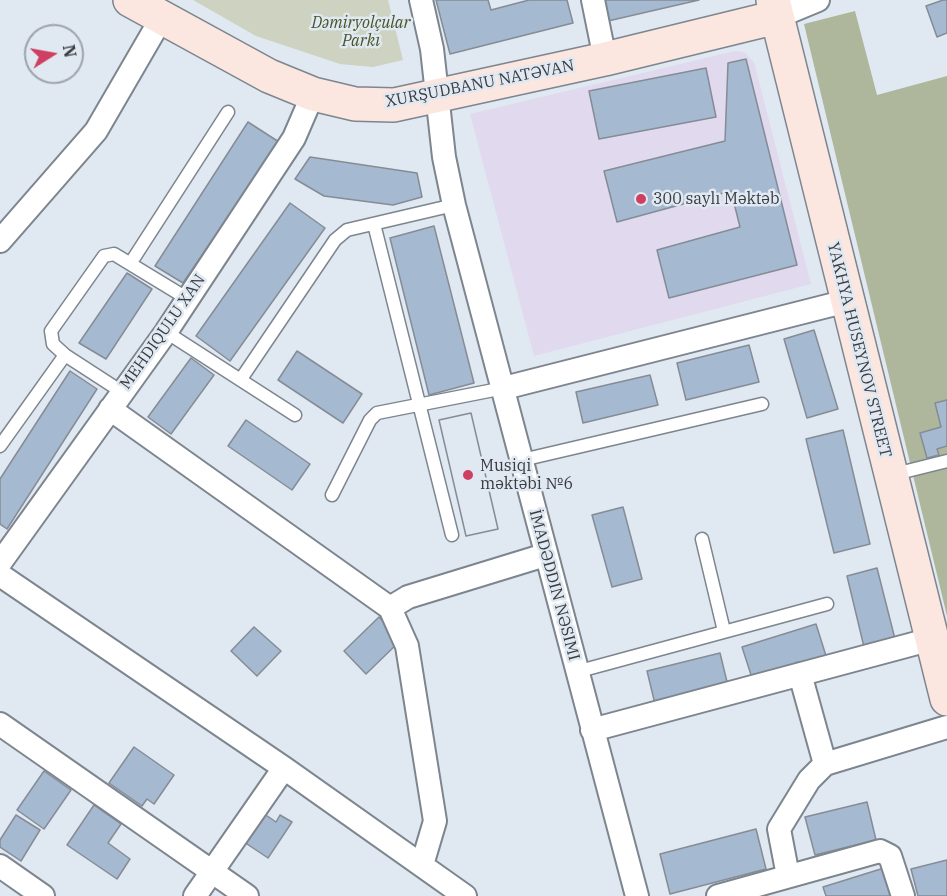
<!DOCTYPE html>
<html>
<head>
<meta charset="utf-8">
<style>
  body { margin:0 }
  #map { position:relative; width:947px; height:896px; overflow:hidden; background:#e0e8f2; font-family:"IBM Plex Serif",serif }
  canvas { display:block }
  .north { position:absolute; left:24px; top:24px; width:60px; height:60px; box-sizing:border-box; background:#e0e8f2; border:2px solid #9da3ab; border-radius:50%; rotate:79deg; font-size:16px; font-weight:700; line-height:24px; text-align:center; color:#393c40 }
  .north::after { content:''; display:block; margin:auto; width:21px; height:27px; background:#ce3f61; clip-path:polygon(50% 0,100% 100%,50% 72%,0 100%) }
</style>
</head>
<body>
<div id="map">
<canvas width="947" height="896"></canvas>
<div class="north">N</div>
</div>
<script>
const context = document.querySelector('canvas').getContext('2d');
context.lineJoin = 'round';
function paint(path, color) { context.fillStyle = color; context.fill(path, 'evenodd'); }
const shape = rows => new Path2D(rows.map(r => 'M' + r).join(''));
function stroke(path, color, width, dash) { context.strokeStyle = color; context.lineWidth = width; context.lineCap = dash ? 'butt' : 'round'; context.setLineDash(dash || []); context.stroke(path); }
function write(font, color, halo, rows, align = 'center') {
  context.font = font + ' "IBM Plex Serif",serif'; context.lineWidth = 5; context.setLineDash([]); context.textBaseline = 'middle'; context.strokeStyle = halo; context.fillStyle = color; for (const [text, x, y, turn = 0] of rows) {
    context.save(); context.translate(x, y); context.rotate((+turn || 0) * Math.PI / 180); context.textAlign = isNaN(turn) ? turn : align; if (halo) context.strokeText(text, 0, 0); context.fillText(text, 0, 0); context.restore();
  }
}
paint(shape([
  [735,51,744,52,754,62,811,284,534,356,470,114]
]), '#e1d9ee');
paint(shape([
  [193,0,388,0,403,60,373,67,340,64,256,36]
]), '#cdd2c1');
paint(shape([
  [855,11,877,95,947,76,947,616,804,24]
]), '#aeb79b');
const building = shape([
  [436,0,488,0,491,10,529,0,567,0,573,23,450,54,436,0],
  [603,0,699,0,608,21,603,0],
  [943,0,947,0,947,33,937,37,926,6,943,0],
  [746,59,797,265,669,298,657,250,740,227,731,191,617,222,604,171,725,141,728,63,746,59],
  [706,68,716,117,599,139,589,91,706,68],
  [248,122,279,142,183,283,155,266,248,122],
  [310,157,417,173,422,197,393,205,324,196,295,179,310,157],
  [290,203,325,228,230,361,196,336,290,203],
  [434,226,474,383,429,395,390,238,434,226],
  [127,273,152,289,106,359,79,343,127,273],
  [814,330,838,409,807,418,784,339,814,330],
  [749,345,759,382,686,400,677,363,749,345],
  [297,351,362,394,343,423,278,380,297,351],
  [191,358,214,375,171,434,148,417,191,358],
  [70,371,97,389,7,529,0,524,0,479,70,371],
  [650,375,658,405,583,423,576,392,650,375],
  [947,400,947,446,937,449,939,455,927,458,920,433,941,427,935,403,947,400],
  [471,413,498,529,466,536,439,420,471,413],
  [471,413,498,529,466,536,439,420,471,413],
  [246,420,310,464,292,490,228,446,246,420],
  [843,430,870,544,834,553,806,439,843,430],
  [623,507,642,579,612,587,592,515,623,507],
  [877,568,895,639,864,647,847,576,877,568],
  [379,617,401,640,366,674,344,651,379,617],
  [816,624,827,659,753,681,742,647,816,624],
  [254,627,281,651,257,676,231,651,254,627],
  [720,653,729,690,656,708,647,671,720,653],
  [134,747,174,775,154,804,147,799,142,806,109,783,134,747],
  [44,771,71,790,44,829,17,810,44,771],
  [867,802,876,840,815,855,805,817,867,802],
  [94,805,121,824,108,843,130,859,117,879,67,845,94,805],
  [260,811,276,822,280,815,292,822,268,858,241,840,260,811],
  [16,815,40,830,21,861,0,847,0,840,16,815],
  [756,829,766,869,670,894,660,854,756,829],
  [947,860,947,896,918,896,911,869,947,860],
  [884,868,893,896,826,896,823,887,884,868]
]);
paint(building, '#a5b9d0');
stroke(building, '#858c95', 1.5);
const lane = shape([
  [374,224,452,535],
  [130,264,228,112],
  [166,332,295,415],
  [241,379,335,240,347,230,454,205],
  [122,392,65,355,53,344,51,331,104,256,114,254,188,299],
  [0,446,65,355],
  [522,460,762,404],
  [891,475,947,461],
  [332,495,370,420,377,413,504,388],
  [702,539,724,631],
  [576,672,827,604]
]);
const street = shape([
  [421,0,432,49,444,157,454,205,637,896],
  [593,0,605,59],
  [777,17,818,0],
  [0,241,96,131,161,19],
  [504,388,847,301],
  [110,409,390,608,407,646,435,821,422,865],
  [0,563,166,332,294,138,313,94],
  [0,575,284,768,465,896],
  [390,608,408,597,545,555],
  [800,674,825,764],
  [0,724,247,896],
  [592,730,932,639],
  [0,866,43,896],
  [788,876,779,829,809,780,825,764,947,727],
  [195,896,284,768],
  [718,896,880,851,890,856,903,896]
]);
const secondary = shape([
  [130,0,269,76,313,94,355,104,394,105,605,59,777,17],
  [773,0,947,699]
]);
stroke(lane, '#7d858e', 15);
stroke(street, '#7d858e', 26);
stroke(secondary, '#7d858e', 36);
stroke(lane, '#fff', 12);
stroke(street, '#fff', 22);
stroke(secondary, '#fbe7e0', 33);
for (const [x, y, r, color] of [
  [641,199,6,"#ce3f61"],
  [468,475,6,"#ce3f61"]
]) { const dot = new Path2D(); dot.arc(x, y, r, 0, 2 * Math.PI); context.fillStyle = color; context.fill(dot); stroke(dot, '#e0e8f2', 2); }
write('italic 16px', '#485425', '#e0e8f2', [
  ["Dəmiryolçular",361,23],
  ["Parkı",361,41]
]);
write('16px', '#393c40', '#e0e8f2', [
  ["XURŞUDBANU NATƏVAN",480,84,-11],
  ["MEHDIQULU XAN",163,332,-55],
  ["YAKHYA HUSEYNOV STREET",859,350,76],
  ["İMADƏDDIN NƏSIMI",554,585,75]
]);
write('16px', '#393c40', '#e0e8f2', [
  ["300 saylı Məktəb",653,199],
  ["Musiqi",480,466],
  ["məktəbi №6",480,484]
], 'left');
</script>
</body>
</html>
